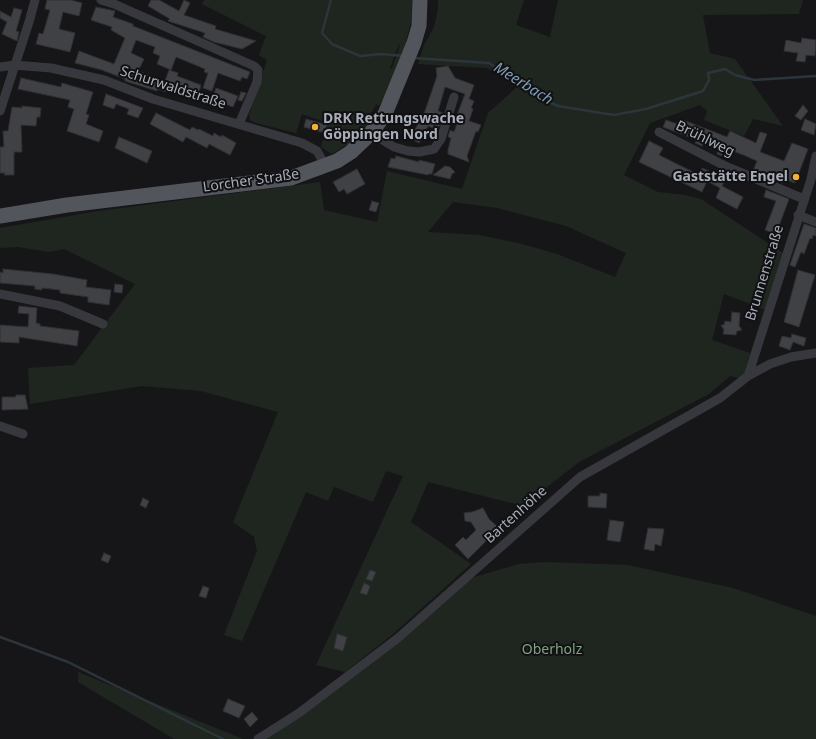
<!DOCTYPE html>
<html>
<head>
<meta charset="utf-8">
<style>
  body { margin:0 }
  canvas { display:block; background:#161618 }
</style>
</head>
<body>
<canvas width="816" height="739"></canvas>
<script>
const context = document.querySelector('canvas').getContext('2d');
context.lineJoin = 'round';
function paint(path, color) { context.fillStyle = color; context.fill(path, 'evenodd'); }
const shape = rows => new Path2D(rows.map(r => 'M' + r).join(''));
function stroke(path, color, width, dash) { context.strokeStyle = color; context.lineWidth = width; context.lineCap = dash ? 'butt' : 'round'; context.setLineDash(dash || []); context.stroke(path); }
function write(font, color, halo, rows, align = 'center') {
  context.font = font + ' "Noto Sans",sans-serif'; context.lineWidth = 4; context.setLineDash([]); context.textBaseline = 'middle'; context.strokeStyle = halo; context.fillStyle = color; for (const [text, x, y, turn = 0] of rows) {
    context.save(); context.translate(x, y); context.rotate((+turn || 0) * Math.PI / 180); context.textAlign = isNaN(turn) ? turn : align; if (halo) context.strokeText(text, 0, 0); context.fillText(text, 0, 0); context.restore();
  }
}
paint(shape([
  [204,0,412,0,411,22,406,41,408,43,392,84,379,106,376,104,369,117,372,119,363,134,347,148,346,145,332,154,321,147,328,123,302,114,296,133,256,123,250,120,249,115,267,60,259,55,266,36,202,4],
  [399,44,400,45,392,69,390,68],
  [438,0,524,0,516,25,550,37,558,0,803,0,799,14,703,15,710,53,735,59,783,126,753,119,744,136,704,120,707,111,700,105,650,123,624,175,658,192,685,195,701,199,783,253,766,310,724,294,712,340,750,353,745,370,746,372,739,378,730,376,709,394,579,462,523,506,428,482,411,522,471,564,393,634,345,672,316,665,403,476,386,471,373,502,334,487,328,501,306,492,242,641,224,635,257,551,254,537,233,522,278,412,201,391,142,386,30,404,28,368,74,365,135,284,64,249,50,252,18,247,0,248,0,228,98,211,320,182,324,210,377,222,387,171,462,189,488,113,517,87,487,68,418,64,424,45,434,27,438,10],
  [453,202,497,208,566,226,626,253,615,277,557,254,522,244,480,235,428,232],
  [545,562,628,565,733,588,816,616,816,739,264,739,464,580,519,564],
  [78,672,243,739,174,739,78,682]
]), '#1e261f');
stroke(shape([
  [331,0,322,33,332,44,360,56,381,54,404,56],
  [413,58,489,63,542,99,558,106,614,115,646,109,703,91,709,80,708,73,725,69,735,75,754,80,816,76],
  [0,637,68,662,223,739]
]), '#2c353c', 2.5);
const building = shape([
  [47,0,71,0,82,3,79,16,63,12,59,29,75,33,70,52,36,44,39,33,43,34,50,10,45,9,47,0],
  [151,0,159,0,179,11,184,0,190,3,184,15,216,26,215,29,256,41,242,49,214,42,203,37,205,33,168,21,170,19,148,6,151,0],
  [96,7,115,11,113,17,133,24,133,26,250,72,247,79,242,77,240,81,218,73,212,91,203,88,208,73,204,72,205,69,176,57,171,70,157,64,160,56,153,53,155,47,136,40,131,53,144,59,138,71,165,81,169,70,178,73,177,76,201,85,198,96,176,88,175,90,168,87,166,92,158,89,157,91,125,81,125,79,102,70,75,63,79,51,114,64,125,38,111,30,112,27,91,20,96,7],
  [14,8,22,10,16,31,19,32,17,41,2,34,7,22,0,18,0,11,11,17,14,8],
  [802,38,816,40,815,56,806,55,805,62,796,61,798,53,784,51,786,40,801,43,802,38],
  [448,66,455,78,474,85,469,99,474,101,471,108,473,109,469,121,481,125,478,132,476,131,467,156,469,162,448,154,448,150,451,138,448,137,450,130,454,132,460,116,457,115,465,94,445,87,438,111,443,113,439,127,434,125,433,128,428,126,419,143,410,138,424,114,437,76,436,68,448,66],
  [21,78,61,87,62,83,93,92,86,114,89,115,86,124,103,131,99,142,67,131,74,109,68,107,70,100,18,89,21,78],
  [216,88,238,96,233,107,212,99,216,88],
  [241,92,246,93,242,101,238,100,241,92],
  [106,94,143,108,138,118,127,114,129,109,116,104,114,109,103,105,106,94],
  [803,105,808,111,801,120,795,116,803,105],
  [22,106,41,108,40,117,37,117,36,126,21,125,22,152,14,152,14,175,4,175,5,173,0,173,0,147,4,147,3,131,8,131,12,107,22,108,22,106],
  [156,113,190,130,192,127,198,130,199,129,213,136,214,133,221,137,222,135,236,143,230,155,209,144,207,148,186,137,183,142,150,124,156,113],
  [306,119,327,125,325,133,304,127,306,119],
  [805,119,816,124,814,135,801,130,805,119],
  [666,120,680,125,683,120,727,137,730,131,756,143,760,132,767,134,760,152,784,161,792,143,808,149,795,183,784,179,782,183,753,171,757,161,746,156,728,149,725,157,717,154,720,146,705,140,702,146,695,143,697,140,663,127,666,120],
  [119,137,152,151,147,163,115,148,119,137],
  [649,141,663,148,659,155,699,175,702,168,709,171,708,173,724,182,722,186,743,197,737,209,716,198,720,188,707,181,702,192,639,162,649,141],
  [396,156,419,162,419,160,435,164,432,174,429,174,428,175,388,167,391,158,395,159,396,156],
  [445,166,450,167,455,172,452,174,450,179,433,175,445,166],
  [357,169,365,184,347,194,344,189,339,192,333,182,357,169],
  [766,190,789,199,776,234,765,230,776,201,764,197,766,190],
  [372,201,379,203,376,212,369,210,372,201],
  [804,224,816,228,816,236,813,235,812,239,810,238,804,254,801,252,795,267,790,265,804,224],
  [3,269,53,274,87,280,86,287,111,290,109,305,88,302,88,297,60,293,60,290,42,288,42,290,35,289,35,286,0,283,0,272,3,273,3,269],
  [798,270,815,275,799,327,784,322,798,270],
  [115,284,123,285,122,293,114,292,115,284],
  [19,306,37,308,36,323,40,324,40,326,79,331,77,346,19,337,19,343,0,342,0,325,28,327,29,314,18,313,19,306],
  [732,312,740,313,739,326,742,330,737,331,736,335,723,334,724,330,721,325,724,325,725,321,731,322,732,312],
  [792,334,806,338,804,346,793,342,790,350,779,346,782,336,791,338,792,334],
  [16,395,25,395,28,409,2,410,2,397,16,397,16,395],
  [600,493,607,494,606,508,588,507,588,496,600,496,600,493],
  [143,498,149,501,146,508,140,505,143,498],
  [483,508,489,519,501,530,494,538,489,538,468,559,455,545,463,537,466,540,476,530,471,522,465,521,464,513,472,512,483,508],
  [610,520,624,522,620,542,607,540,610,520],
  [648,528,664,529,661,546,655,544,654,551,644,549,648,528],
  [104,553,111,556,108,563,101,560,104,553],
  [370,570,376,572,372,581,366,579,370,570],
  [364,583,370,586,367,595,360,593,364,583],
  [203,586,209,588,206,598,199,596,203,586],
  [337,634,347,637,343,651,334,648,337,634],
  [228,699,245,706,239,718,223,711,228,699],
  [252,712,258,719,250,727,244,719,252,712]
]);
paint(building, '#404145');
stroke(building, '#303034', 1);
stroke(shape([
  [101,0,114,4,254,66,258,70,257,82,239,124],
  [0,67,14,65,51,68,104,80,153,99,302,143,317,151,321,158,323,167],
  [0,111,29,22,35,0],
  [659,132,725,166,804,199],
  [371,133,394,147,408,151,419,152,434,149,441,139,454,97],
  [798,215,816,222],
  [0,294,60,306,103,324],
  [748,376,811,179,816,156],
  [0,426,23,434],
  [258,739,299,713,398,638,580,477,720,398,748,376,770,364,791,357,816,353]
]), '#37383d', 9);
stroke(shape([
  [0,216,67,205,291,178,337,161,351,152,371,133,385,114,414,43,419,26,420,0]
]), '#53555c', 15);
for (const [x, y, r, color] of [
  [315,127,4,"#f2b134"],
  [796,177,4,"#f2b134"]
]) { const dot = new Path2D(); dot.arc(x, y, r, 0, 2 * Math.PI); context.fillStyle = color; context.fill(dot); stroke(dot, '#111113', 1.5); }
write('14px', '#a8adb8', '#111113', [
  ["Schurwaldstraße",173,88,18],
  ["Brühlweg",705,139,26],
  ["Lorcher Straße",251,181,-8],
  ["Brunnenstraße",765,273,-73],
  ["Bartenhöhe",516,515,-42]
]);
write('bold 14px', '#a8adb8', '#111113', [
  ["DRK Rettungswache",323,119],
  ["Göppingen Nord",323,135],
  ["Gaststätte Engel",788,177,"right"]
], 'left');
write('14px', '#7fa381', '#111113', [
  ["Oberholz",552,650]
]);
write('italic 15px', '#7f9bb3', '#111113', [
  ["Meerbach",523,84,32]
]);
</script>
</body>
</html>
